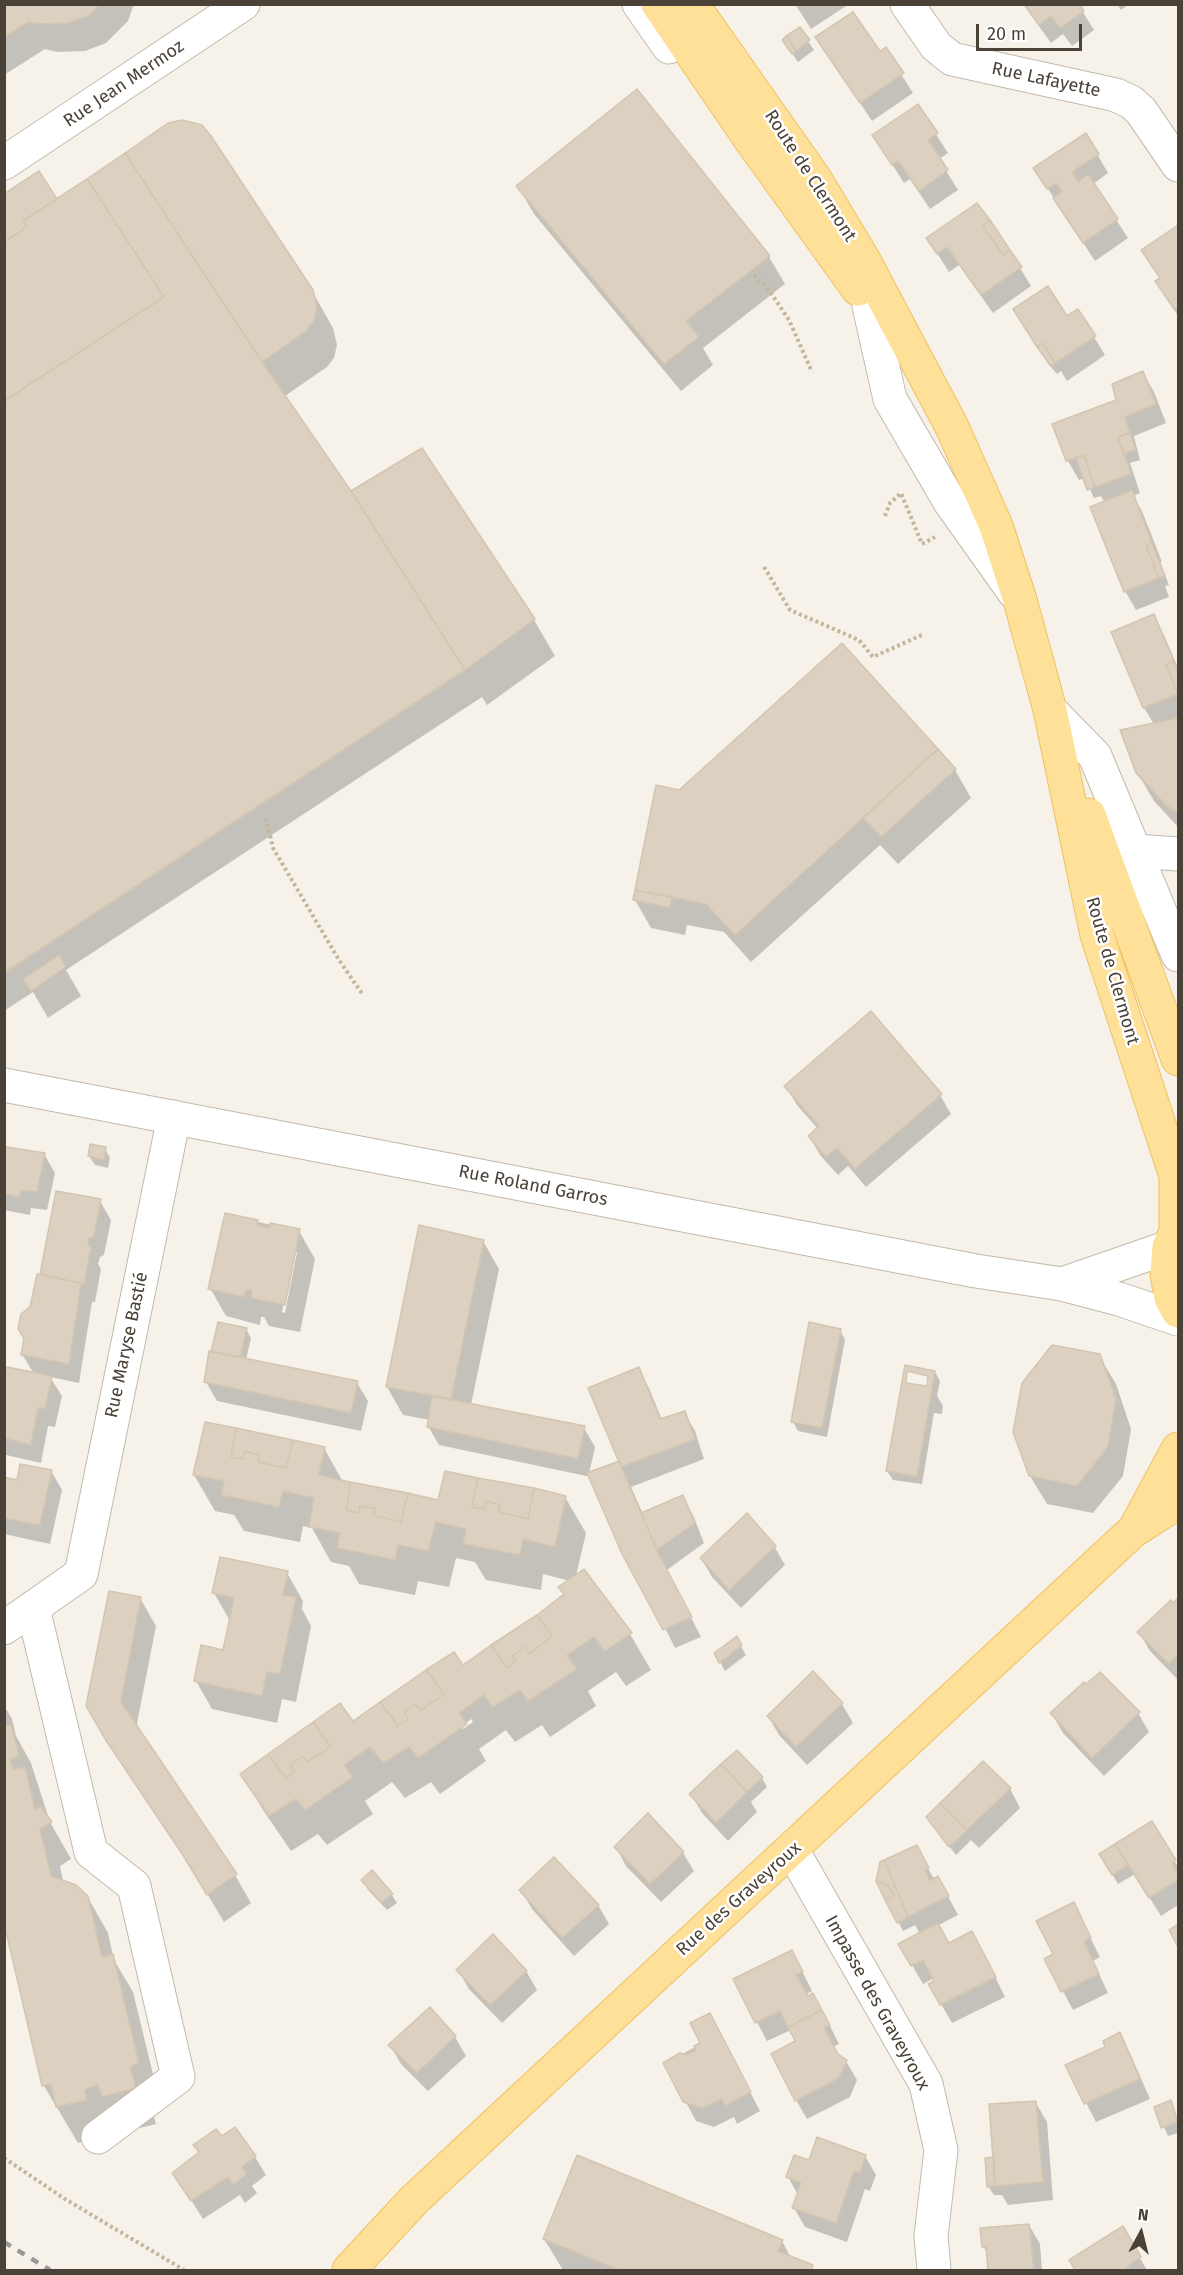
<!DOCTYPE html>
<html>
<head>
<meta charset="utf-8">
<style>
  body { margin:0 }
  #map { position:relative; width:1183px; height:2275px; overflow:hidden; background:#f6f2e9; font-family:"Fira Sans",sans-serif }
  canvas { display:block }
  .frame { position:absolute; inset:0; border:6px solid #4b4237; pointer-events:none }
  .north { position:absolute; left:1111px; top:2203px; width:60px; height:60px; -webkit-text-stroke:4px #fff; paint-order:stroke; rotate:7deg; font-size:16px; font-weight:700; line-height:24px; text-align:center; color:#4b4237 }
  .north::after { content:''; display:block; margin:auto; width:21px; height:27px; background:#4b4237; clip-path:polygon(50% 0,100% 100%,50% 72%,0 100%) }
  .scale { position:absolute; left:976px; top:24px; width:106px; height:27px; box-sizing:border-box; border:3px solid #4b4237; border-top:0; padding-left:8px; font-size:18px; line-height:21px; white-space:nowrap; color:#4b4237; -webkit-text-stroke:4px #fff; paint-order:stroke }
</style>
</head>
<body>
<div id="map">
<canvas width="1183" height="2275"></canvas>
<div class="frame"></div>
<div class="north">N</div>
<div class="scale">20 m</div>
</div>
<script>
const context = document.querySelector('canvas').getContext('2d');
context.lineJoin = 'round';
function paint(path, color) { context.fillStyle = color; context.fill(path, 'evenodd'); }
const shape = rows => new Path2D(rows.map(r => 'M' + r).join(''));
function stroke(path, color, width, dash) { context.strokeStyle = color; context.lineWidth = width; context.lineCap = dash ? 'butt' : 'round'; context.setLineDash(dash || []); context.stroke(path); }
function write(font, color, halo, rows, align = 'center') {
  context.font = font + ' "Fira Sans",sans-serif'; context.lineWidth = 5; context.setLineDash([]); context.textBaseline = 'middle'; context.strokeStyle = halo; context.fillStyle = color; for (const [text, x, y, turn = 0] of rows) {
    context.save(); context.translate(x, y); context.rotate((+turn || 0) * Math.PI / 180); context.textAlign = isNaN(turn) ? turn : align; if (halo) context.strokeText(text, 0, 0); context.fillText(text, 0, 0); context.restore();
  }
}
paint(shape([
  [4,4,134,4,128,21,106,43,85,51,57,52,45,49,4,75],
  [795,4,845,4,846,6,811,29],
  [1023,4,1078,4,1094,30,1072,46,1063,34,1051,43],
  [1117,4,1129,4,1121,10],
  [817,38,880,54,885,49,913,93,872,121],
  [808,41,814,50,798,62,789,49],
  [918,106,948,153,939,159,958,190,930,209,910,179,904,183,874,136],
  [1097,154,1108,173,1093,184,1128,238,1095,261,1035,169],
  [518,186,769,257,785,284,703,348,713,365,681,391,534,214],
  [4,196,56,201,312,291,333,328,337,345,334,358,327,367,285,396,351,493,534,620,555,656,487,705,482,697,66,970,81,996,48,1018,33,992,4,1011],
  [1178,227,1178,316,1168,300,1161,279,1143,251],
  [928,239,1020,268,1031,286,993,313,959,265,949,272],
  [1015,310,1067,318,1094,337,1105,355,1067,381,1061,371,1057,374,1049,365],
  [1143,373,1154,392,1166,423,1134,436,1140,460,1130,463,1140,493,1133,496,1142,511,1162,562,1160,562,1169,585,1165,586,1169,597,1136,610,1125,591,1105,503,1101,496,1094,498,1085,478,1079,480,1068,461,1054,425,1118,401],
  [1153,616,1164,635,1178,668,1178,717,1173,719,1178,720,1178,827,1154,801,1137,772,1154,724,1144,708,1113,633],
  [841,645,955,770,971,798,898,864,880,845,751,962,724,932,687,925,685,935,651,928,635,900,679,791],
  [786,1086,940,1095,951,1114,866,1187,848,1166,838,1175,820,1155,809,1136,818,1129,797,1105],
  [105,1149,110,1158,108,1168,95,1165,89,1156],
  [4,1150,44,1154,55,1173,47,1210,31,1208,30,1215,4,1210],
  [57,1193,100,1201,111,1220,104,1255,100,1257,98,1264,101,1269,95,1302,92,1302,79,1383,50,1377,62,1396,55,1427,48,1426,41,1463,6,1455,4,1451,4,1388,34,1374,22,1354,32,1308,41,1276],
  [226,1215,299,1231,315,1259,300,1332,269,1326,264,1317,261,1317,260,1325,226,1316,210,1288],
  [294,1252,297,1252,285,1313,282,1312],
  [483,1241,499,1269,471,1405,584,1428,595,1447,589,1474,621,1462,638,1369,649,1388,662,1420,684,1412,695,1431,704,1459,631,1487,643,1514,682,1497,693,1515,704,1543,667,1570,701,1637,675,1648,591,1477,439,1445,428,1426,430,1420,403,1415,387,1387],
  [246,1329,251,1338,246,1360,357,1383,368,1401,361,1431,217,1401,206,1382],
  [840,1330,845,1340,827,1437,798,1431,793,1422],
  [1099,1356,1116,1384,1131,1429,1123,1476,1093,1513,1047,1504,1030,1476],
  [935,1372,940,1381,937,1396,943,1406,942,1414,934,1413,922,1484,893,1480,887,1471],
  [324,1448,343,1482,440,1502,565,1497,586,1533,576,1576,630,1634,651,1670,626,1686,616,1672,588,1691,596,1706,550,1737,542,1725,515,1742,506,1730,479,1749,486,1761,440,1794,431,1782,405,1798,392,1782,365,1801,373,1814,327,1845,318,1834,291,1851,263,1810,242,1774,353,1723,463,1667,565,1595,570,1581,543,1574,541,1590,486,1580,475,1562,456,1558,449,1587,418,1581,415,1595,359,1584,349,1566,331,1562,312,1528,303,1526,300,1542,244,1531,234,1515,215,1511,194,1475],
  [471,1719,473,1722,463,1729,461,1727],
  [51,1471,62,1490,50,1544,4,1534,4,1479,18,1482],
  [774,1546,785,1565,741,1608,712,1577,701,1558],
  [287,1573,303,1601,302,1609,311,1626,296,1702,282,1699,277,1723,212,1709,196,1681,224,1652,230,1621,214,1593],
  [140,1598,156,1626,136,1728,235,1875,251,1903,224,1922,199,1880,124,1768,88,1705],
  [1178,1600,1178,1680,1150,1651,1139,1632],
  [736,1638,746,1655,725,1671,720,1662],
  [842,1704,853,1723,807,1765,779,1735,768,1716],
  [7,1710,12,1719,16,1736,31,1763,50,1822,71,1859,60,1866,63,1881,87,1896,108,1933,114,1960,133,1992,159,2099,150,2103,156,2124,78,2143,44,2086,9,1937,4,1936,4,1711],
  [1138,1713,1149,1732,1104,1776,1063,1733,1052,1714],
  [762,1778,767,1787,751,1802,757,1812,728,1841,702,1813,691,1794],
  [1010,1789,1020,1808,979,1848,971,1840,956,1855,927,1817],
  [1151,1823,1178,1867,1178,1905,1161,1916,1135,1874,1118,1884,1101,1855],
  [616,1847,683,1853,694,1871,661,1902,626,1866],
  [925,1864,935,1880,938,1878,958,1915,937,1926,948,1945,983,1952,1005,1997,952,2023,941,2004,934,1978,923,1984,900,1944,920,1934,915,1925,903,1931,877,1881],
  [363,1880,392,1895,397,1903,387,1910,368,1890],
  [521,1890,598,1905,609,1924,574,1956,532,1909],
  [1073,1904,1100,1957,1093,1961,1108,1993,1073,2010,1046,1959,1054,1954],
  [458,1970,526,1971,537,1990,502,2023,469,1989],
  [802,1971,812,1991,806,1994,824,2014,839,2044,833,2047,838,2056,846,2061,857,2080,850,2097,807,2119,796,2100,797,2042,791,2030,767,2041,735,1980],
  [430,2009,455,2037,466,2056,428,2091,401,2064,390,2045],
  [720,2034,760,2111,737,2124,734,2117,714,2127,696,2121,665,2063],
  [1119,2034,1130,2053,1150,2099,1096,2122,1067,2066,1107,2048],
  [1170,2102,1178,2120,1178,2133,1168,2136,1156,2108],
  [1036,2103,1047,2122,1053,2200,1008,2205,1002,2195,994,2195,988,2186],
  [221,2138,255,2157,266,2175,252,2186,257,2193,245,2203,240,2195,203,2219,174,2173,200,2154,195,2145],
  [865,2156,876,2175,870,2191,865,2189,847,2242,805,2227,794,2208,798,2195,788,2177,810,2161],
  [1029,2225,1040,2244,1042,2270,990,2270,989,2256,983,2246],
  [1122,2228,1147,2270,1077,2270,1071,2260],
  [544,2239,782,2241,791,2258,812,2267,814,2270,563,2270]
]), '#0003');
const building = shape([
  [4,4,100,4,90,15,68,23,40,24,28,22,4,37,4,4],
  [1024,4,1080,4,1084,11,1060,28,1051,16,1039,25,1024,4],
  [853,12,880,51,886,47,904,73,860,103,815,37,853,12],
  [800,27,810,40,796,51,786,36,800,27],
  [786,36,796,51,792,54,782,40,786,36],
  [637,89,770,256,686,321,699,337,664,364,516,186,637,89],
  [918,104,938,133,928,140,948,170,919,191,898,161,892,165,872,135,918,104],
  [182,120,202,125,211,136,313,290,317,308,314,321,306,331,262,362,125,153,168,123,182,120],
  [1086,133,1099,154,1072,172,1078,182,1088,174,1118,219,1083,243,1053,198,1062,192,1056,183,1047,189,1033,168,1086,133],
  [125,153,262,362,351,491,465,670,4,973,4,401,164,297,87,179,125,153],
  [39,171,57,199,23,221,27,227,4,242,4,194,39,171],
  [87,179,164,297,4,401,4,242,27,227,23,221,87,179],
  [977,203,990,220,983,226,1003,255,1010,250,1022,267,981,295,947,247,937,254,926,238,977,203],
  [990,220,1010,250,1003,255,983,226,990,220],
  [1178,225,1178,307,1174,309,1155,281,1160,278,1141,250,1178,225],
  [1048,286,1067,316,1078,309,1096,336,1055,363,1043,343,1037,347,1013,309,1048,286],
  [1043,343,1055,363,1051,366,1037,347,1043,343],
  [1143,371,1156,404,1125,417,1130,433,1118,437,1131,474,1095,487,1084,455,1066,461,1052,424,1116,400,1112,384,1143,371],
  [1130,433,1136,450,1123,454,1118,437,1130,433],
  [422,448,535,619,465,670,351,491,422,448],
  [1084,455,1095,487,1087,490,1076,458,1084,455],
  [1132,490,1152,543,1146,545,1159,578,1124,592,1090,507,1132,490],
  [1152,543,1165,576,1159,578,1146,545,1152,543],
  [1154,614,1174,661,1166,665,1178,694,1143,708,1111,632,1154,614],
  [842,643,938,749,735,935,706,904,635,890,656,785,679,790,842,643],
  [1174,661,1178,672,1178,694,1166,665,1174,661],
  [1178,718,1178,812,1168,807,1136,773,1120,730,1178,718],
  [938,749,956,769,881,837,863,818,938,749],
  [635,890,672,897,670,908,633,900,635,890],
  [59,955,66,967,31,991,23,979,59,955],
  [871,1011,942,1094,855,1169,837,1148,826,1157,808,1136,819,1126,784,1086,871,1011],
  [90,1144,106,1147,104,1160,88,1156,90,1144],
  [7,1147,45,1153,37,1192,21,1190,19,1197,4,1194,4,1148,7,1147],
  [56,1191,101,1199,94,1236,89,1238,88,1244,91,1248,84,1284,40,1274,56,1191],
  [225,1213,258,1220,257,1225,269,1228,270,1223,300,1229,285,1305,251,1298,252,1290,246,1290,244,1297,208,1289,225,1213],
  [419,1225,484,1240,451,1399,386,1387,419,1225],
  [37,1274,81,1283,69,1364,21,1355,24,1338,18,1329,21,1314,30,1307,37,1274],
  [218,1322,247,1328,240,1357,211,1352,218,1322],
  [809,1322,841,1329,822,1428,791,1422,809,1322],
  [1052,1345,1100,1354,1116,1399,1108,1447,1077,1486,1029,1476,1013,1432,1022,1383,1052,1345],
  [209,1351,358,1381,351,1413,204,1382,209,1351],
  [905,1365,935,1371,917,1476,886,1471,905,1365],
  [7,1367,52,1376,45,1409,38,1408,31,1445,4,1438,4,1380,7,1367],
  [639,1367,660,1419,685,1411,695,1439,621,1467,588,1388,639,1367],
  [907,1371,928,1376,927,1386,906,1383,907,1371],
  [432,1396,585,1426,578,1459,427,1427,432,1396],
  [205,1422,236,1428,231,1457,243,1459,245,1451,259,1455,258,1462,286,1468,293,1440,325,1447,319,1475,350,1482,347,1510,359,1513,360,1506,375,1508,373,1515,401,1522,408,1493,438,1500,445,1471,478,1478,472,1507,484,1509,486,1501,500,1505,499,1512,528,1519,534,1488,566,1496,555,1547,523,1539,520,1555,463,1544,466,1529,436,1522,428,1551,398,1545,395,1560,337,1548,340,1533,309,1527,314,1498,283,1491,279,1507,221,1495,224,1481,193,1475,205,1422],
  [236,1428,293,1440,286,1468,258,1462,259,1455,245,1451,243,1459,231,1457,236,1428],
  [619,1461,658,1553,692,1617,663,1630,622,1554,587,1473,619,1461],
  [20,1464,52,1470,40,1525,4,1518,4,1477,17,1480,20,1464],
  [478,1478,534,1488,528,1519,499,1512,500,1505,486,1501,484,1509,472,1507,478,1478],
  [350,1482,408,1493,401,1522,373,1515,375,1508,360,1506,359,1513,347,1510,350,1482],
  [683,1495,695,1523,657,1550,641,1513,683,1495],
  [747,1513,776,1546,729,1590,700,1558,747,1513],
  [220,1557,288,1571,283,1595,296,1597,280,1674,267,1672,262,1696,194,1681,201,1645,223,1650,234,1598,212,1593,220,1557],
  [584,1569,632,1633,605,1651,594,1637,567,1655,577,1669,528,1701,520,1690,493,1707,484,1695,459,1713,467,1724,418,1758,409,1747,383,1763,370,1747,344,1765,353,1777,305,1810,296,1799,269,1816,240,1774,268,1754,286,1778,294,1772,290,1765,303,1756,307,1762,331,1747,313,1722,340,1703,353,1721,380,1702,398,1726,408,1719,404,1712,415,1704,421,1710,444,1694,426,1670,454,1652,463,1665,491,1645,507,1668,516,1661,512,1656,525,1647,529,1654,552,1636,537,1615,564,1594,558,1587,584,1569],
  [109,1591,141,1597,121,1702,237,1874,207,1895,181,1852,105,1739,86,1706,109,1591],
  [1178,1598,1178,1655,1169,1664,1137,1632,1171,1600,1173,1603,1178,1598],
  [537,1615,552,1636,529,1654,525,1647,512,1656,516,1661,507,1668,491,1645,537,1615],
  [737,1636,742,1645,719,1663,714,1653,737,1636],
  [426,1670,444,1694,421,1710,415,1704,404,1712,408,1719,398,1726,380,1702,426,1670],
  [813,1671,843,1703,796,1747,767,1716,813,1671],
  [1100,1672,1140,1712,1092,1758,1050,1713,1084,1682,1086,1684,1100,1672],
  [313,1722,331,1747,307,1762,303,1756,290,1765,294,1772,286,1778,268,1754,313,1722],
  [11,1725,19,1756,10,1760,13,1769,25,1767,35,1809,41,1807,52,1822,40,1829,51,1876,76,1885,88,1896,102,1957,113,1954,139,2063,130,2067,136,2088,102,2097,98,2085,85,2090,87,2100,56,2107,51,2084,42,2086,4,1923,4,1727,11,1725],
  [737,1750,763,1777,747,1792,721,1764,737,1750],
  [983,1761,1011,1788,967,1830,940,1803,983,1761],
  [721,1764,747,1792,716,1823,689,1794,721,1764],
  [940,1803,967,1830,949,1847,926,1817,940,1803],
  [648,1813,684,1852,650,1884,614,1847,648,1813],
  [1152,1821,1176,1860,1172,1863,1178,1874,1178,1880,1149,1898,1115,1844,1152,1821],
  [1115,1844,1128,1865,1112,1875,1099,1854,1115,1844],
  [917,1845,929,1868,925,1870,930,1881,938,1876,949,1896,908,1917,884,1860,917,1845],
  [554,1857,599,1905,562,1938,519,1890,554,1857],
  [884,1860,908,1917,897,1923,885,1900,894,1896,888,1885,876,1881,880,1862,884,1860],
  [372,1870,393,1894,381,1902,361,1880,372,1870],
  [876,1881,888,1885,894,1896,885,1900,876,1881],
  [1074,1902,1091,1938,1084,1941,1099,1974,1061,1992,1044,1959,1053,1954,1036,1921,1074,1902],
  [938,1923,949,1943,972,1931,996,1977,940,2005,928,1984,934,1981,923,1960,911,1966,898,1944,938,1923],
  [1178,1924,1178,1947,1169,1930,1178,1924],
  [493,1934,527,1971,490,2005,456,1970,493,1934],
  [792,1950,803,1972,796,1975,808,1996,813,1993,822,2010,788,2027,780,2011,755,2023,733,1979,792,1950],
  [430,2007,456,2036,417,2073,388,2045,430,2007],
  [822,2010,830,2025,824,2028,838,2054,847,2060,839,2078,795,2101,771,2054,795,2041,788,2027,822,2010],
  [710,2013,751,2092,725,2106,722,2099,702,2108,683,2102,663,2063,680,2053,686,2055,696,2050,694,2046,700,2043,690,2023,710,2013],
  [1120,2032,1140,2079,1084,2104,1065,2065,1105,2047,1103,2041,1120,2032],
  [1171,2100,1178,2122,1161,2128,1154,2107,1171,2100],
  [1036,2101,1043,2182,995,2186,989,2104,1036,2101],
  [235,2127,256,2156,242,2167,247,2174,233,2185,228,2177,191,2201,172,2173,199,2152,193,2145,216,2129,222,2136,235,2127],
  [817,2137,866,2155,860,2173,854,2171,836,2223,792,2208,801,2183,786,2177,794,2155,809,2160,817,2137],
  [577,2155,783,2240,778,2251,813,2265,811,2270,619,2270,543,2239,577,2155],
  [994,2157,995,2186,987,2187,985,2158,994,2157],
  [1029,2224,1034,2270,988,2270,986,2247,982,2247,980,2228,1029,2224],
  [1123,2226,1141,2257,1127,2267,1129,2270,1075,2270,1069,2260,1123,2226]
]);
paint(building, '#dcd0c0');
stroke(building, '#d4c5b0', 1.5);
const minor = shape([
  [639,4,669,47],
  [907,4,936,46,952,59,1116,95,1131,102,1141,111,1178,165],
  [4,163,243,4],
  [869,306,890,399,950,502,1014,592],
  [1050,710,1095,756,1178,955],
  [1135,851,1178,854],
  [4,1085,976,1271,1062,1284,1119,1299,1178,1319],
  [1062,1284,1169,1247],
  [33,1608,91,1852,134,1886,178,2077,98,2137],
  [4,1628,81,1574,174,1117],
  [792,1850,926,2084,941,2150,931,2236,934,2270]
]);
const major = shape([
  [658,4,748,136,858,289],
  [692,4,815,179,863,259,952,427,996,526,1020,600,1050,710,1097,935,1176,1176,1176,1230],
  [1089,815,1178,1059],
  [1178,1227,1169,1247,1167,1273,1171,1298,1178,1311],
  [1136,1527,1178,1449],
  [349,2270,414,2200,1133,1531,1178,1502]
]);
stroke(minor, '#c2baab', 35);
stroke(major, '#eec15f', 35);
stroke(shape([
  [754,275,769,290,789,320,812,372],
  [885,516,890,503,901,493,922,544,935,537],
  [764,567,790,610,859,640,873,657,924,634],
  [266,818,273,848,339,960,363,995],
  [4,2158,65,2199,184,2270]
]), '#c5b69b', 4, [3, 3]);
stroke(minor, '#fff', 33);
stroke(major, '#ffe099', 33);
stroke(shape([
  [4,2242,50,2270]
]), '#999', 4.5, [8, 8]);
write('18px', '#4b4237', '#fff', [
  ["Rue Lafayette",1046,80,12],
  ["Rue Jean Mermoz",124,84,-34],
  ["Route de Clermont",810,176,57],
  ["Route de Clermont",1112,971,74],
  ["Rue Roland Garros",533,1186,11],
  ["Rue Maryse Bastié",127,1345,-78],
  ["Rue des Graveyroux",739,1899,-42],
  ["Impasse des Graveyroux",877,2003,61]
]);
</script>
</body>
</html>
